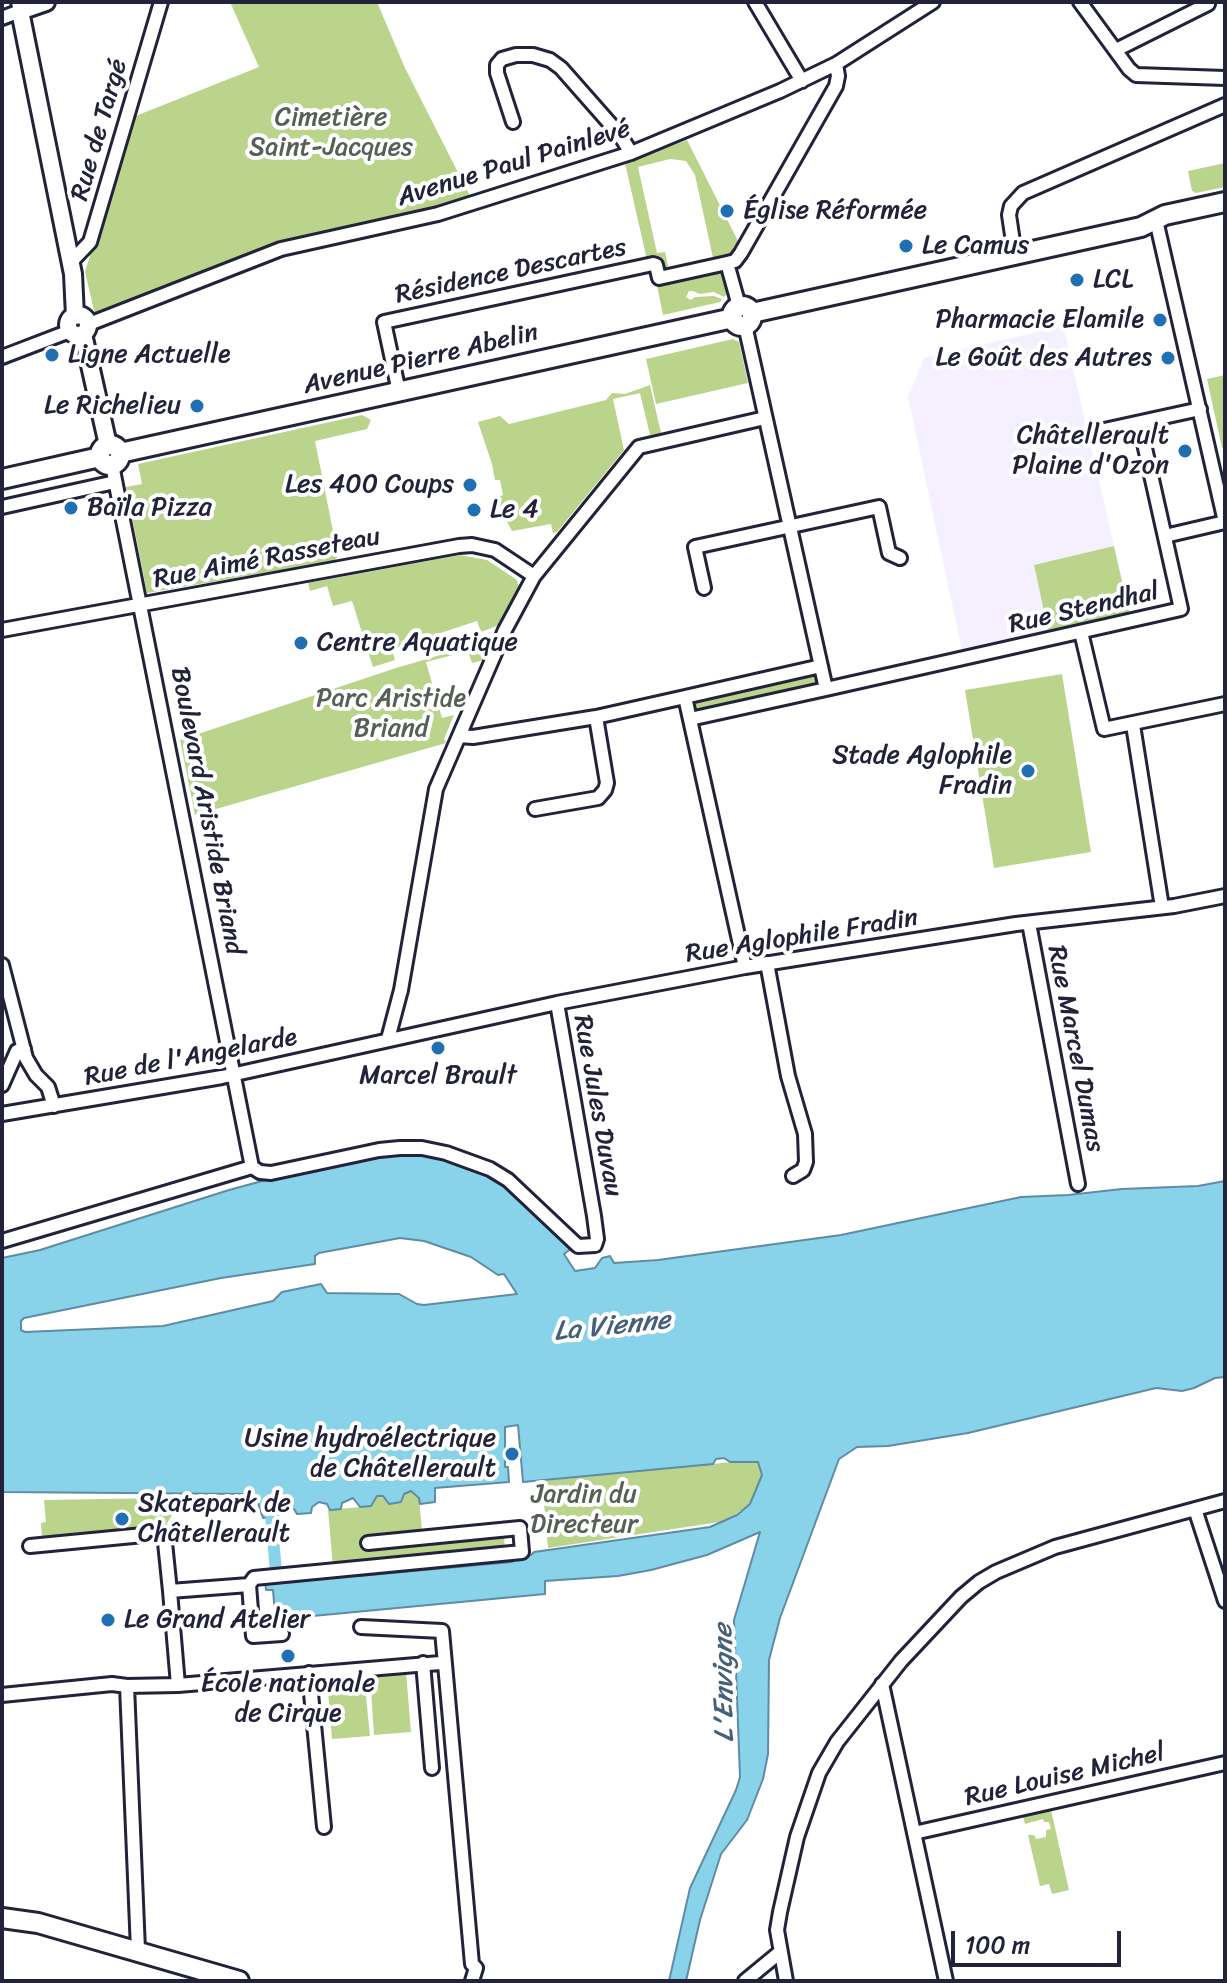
<!DOCTYPE html>
<html>
<head>
<meta charset="utf-8">
<style>
  body { margin:0 }
  #map { position:relative; width:1227px; height:1983px; overflow:hidden; background:#fff; font-family:Sriracha,sans-serif }
  canvas { display:block }
  .frame { position:absolute; inset:0; border:4px solid #22223b; pointer-events:none }
  .scale { position:absolute; left:951px; top:1931px; width:170px; height:36px; box-sizing:border-box; border:4px solid #22223b; border-top:0; padding-left:10px; font-size:24px; line-height:28px; white-space:nowrap; color:#22223b; -webkit-text-stroke:6px #fff; paint-order:stroke }
</style>
</head>
<body>
<div id="map">
<canvas width="1227" height="1983"></canvas>
<div class="frame"></div>
<div class="scale">100 m</div>
</div>
<script>
const context = document.querySelector('canvas').getContext('2d');
context.lineJoin = 'round';
function paint(path, color) { context.fillStyle = color; context.fill(path, 'evenodd'); }
const shape = rows => new Path2D(rows.map(r => 'M' + r).join(''));
function stroke(path, color, width, dash) { context.strokeStyle = color; context.lineWidth = width; context.lineCap = dash ? 'butt' : 'round'; context.setLineDash(dash || []); context.stroke(path); }
function write(font, color, halo, rows, align = 'center') {
  context.font = font + ' Sriracha,sans-serif'; context.lineWidth = 8; context.setLineDash([]); context.textBaseline = 'middle'; context.strokeStyle = halo; context.fillStyle = color; for (const [text, x, y, turn = 0] of rows) {
    context.save(); context.translate(x, y); context.rotate((+turn || 0) * Math.PI / 180); context.textAlign = isNaN(turn) ? turn : align; if (halo) context.strokeText(text, 0, 0); context.fillText(text, 0, 0); context.restore();
  }
}
paint(shape([
  [1063,326,1114,546,1034,565,1048,630,962,650,908,397,924,358]
]), '#f4f0ff');
paint(shape([
  [230,2,377,2,405,68,471,198,442,208,280,242,95,315,85,272,133,117,259,67],
  [687,140,739,243,730,254,713,258,695,175,686,161,670,159,638,167,657,253,665,252,669,271,666,271,658,259,647,260,625,163],
  [1225,163,1225,187,1196,193,1192,191,1188,171],
  [719,272,723,275,727,294,724,297,714,292,700,294,693,291,689,291,686,297,691,300,695,297,714,296,722,299,720,302,663,315,657,286],
  [733,339,739,342,748,383,656,404,646,359],
  [1225,375,1225,447,1222,448,1207,379],
  [650,385,661,433,650,435,640,393,613,399,624,450,557,532,553,533,551,524,512,531,501,511,498,497,503,495,500,480,495,480,492,464,478,422,500,416,509,424,606,400,612,393,625,394],
  [362,415,371,420,367,429,315,441,338,556,334,561,147,593,126,487,142,484,138,464],
  [1114,546,1129,612,1048,630,1034,565],
  [460,555,487,560,517,580,519,588,499,625,481,632,477,621,392,649,395,660,373,667,352,601,333,606,327,586,310,591,308,583],
  [492,640,484,660,472,663,468,651,426,662,442,718,454,715,444,739,446,743,195,815,180,740,396,668],
  [815,672,819,686,694,712,692,701],
  [1062,674,1091,852,994,868,965,690],
  [752,1460,758,1462,762,1467,759,1489,750,1504,726,1521,548,1548,542,1481],
  [411,1491,419,1498,423,1542,504,1534,505,1550,333,1567,328,1510,371,1506,377,1496,401,1502,404,1494],
  [165,1498,173,1501,176,1509,164,1528,42,1539,41,1523,46,1522,44,1500],
  [406,1672,411,1732,374,1735,370,1675],
  [364,1676,370,1736,332,1739,327,1679],
  [1051,1810,1069,1890,1052,1894,1049,1884,1040,1886,1028,1835,1034,1835,1036,1839,1046,1837,1046,1830,1051,1829,1049,1822,1044,1822,1043,1819,1025,1824,1023,1816]
]), '#bad48c');
const water = shape([
  [393,1153,425,1154,472,1166,505,1183,572,1248,564,1254,575,1271,595,1268,602,1258,610,1256,614,1263,658,1260,841,1235,1021,1197,1068,1195,1122,1189,1198,1186,1225,1181,1225,1377,1215,1378,1194,1388,1182,1391,1156,1388,968,1433,888,1446,857,1447,839,1459,780,1618,769,1660,768,1754,763,1779,747,1820,721,1854,700,1920,686,1981,669,1981,690,1888,736,1790,740,1777,734,1620,760,1532,707,1555,651,1570,618,1576,545,1581,545,1594,281,1619,275,1614,273,1590,266,1590,265,1581,358,1571,359,1576,512,1562,512,1557,531,1555,534,1552,710,1527,737,1515,750,1504,762,1475,758,1462,730,1462,724,1458,716,1459,713,1464,523,1482,518,1425,505,1427,505,1467,508,1467,509,1482,435,1488,435,1502,420,1504,419,1498,411,1491,404,1494,401,1502,389,1504,383,1496,377,1496,371,1506,360,1507,353,1498,342,1503,341,1509,330,1510,327,1504,319,1502,312,1507,311,1513,297,1514,294,1509,287,1506,280,1509,278,1516,263,1518,257,1500,243,1494,2,1492,2,1258,40,1250,229,1190,303,1170,393,1153],
  [400,1238,424,1241,471,1257,498,1275,504,1274,517,1294,424,1305,417,1304,399,1294,327,1293,321,1284,282,1292,273,1301,163,1326,25,1332,21,1330,21,1321,24,1318,221,1278,315,1264,315,1256,319,1253,400,1238]
]);
paint(water, '#88d3e9');
stroke(water, '#5f8ca3', 2);
stroke(shape([
  [270,1503,277,1584]
]), '#88d3e9', 12);
const minor = shape([
  [755,2,802,81],
  [1080,2,1129,69,1136,75,1225,78],
  [2,18,20,11,18,2],
  [1116,50,1208,4],
  [513,122,497,73,497,65,502,59,516,55,533,55,550,60,561,68,620,135,631,153],
  [1156,220,1225,522,1165,536],
  [1015,255,1009,215,1011,206,1023,193,1225,105],
  [70,263,90,242,161,2],
  [739,306,727,263,735,261,741,253,836,86,838,76,836,64],
  [89,324,281,249,438,214,631,153,780,91,836,64,933,2],
  [745,325,826,689,1181,609,1143,439],
  [2,357,70,331],
  [399,392,384,322,653,264,656,265,659,278,727,263],
  [1095,432,1200,409],
  [112,465,252,1167],
  [2,507,115,482],
  [704,588,695,547,879,507,889,553,900,558],
  [2,630,459,546,472,545,495,550,534,576],
  [1081,632,1104,729,1225,704],
  [685,697,821,666],
  [690,719,826,689],
  [1133,725,1162,907],
  [459,736,473,737,596,717,685,697,745,967],
  [535,809,598,798,605,790,607,783,596,717],
  [1029,923,1078,1184],
  [767,963,788,1076,805,1134,806,1162,803,1170,793,1176],
  [2,965,26,1058,36,1075,48,1087,54,1106],
  [388,1039,401,990,436,789,505,630,534,576,639,447,765,418],
  [2,1085,17,1051,24,1049],
  [2,1114,222,1077,557,1003,745,967,1016,924,1174,906,1225,896],
  [2,1241,252,1167,260,1172,271,1173,379,1150,400,1148,422,1148,446,1153,490,1169,508,1180,578,1246,595,1245,597,1239,594,1216,557,1003],
  [1195,1509,1225,1601],
  [30,1546,164,1533,170,1591,249,1585,254,1578,522,1552,520,1528,368,1543],
  [249,1585,253,1636,282,1634],
  [170,1591,178,1685],
  [361,1627,442,1631,472,1964,476,1968,472,1981],
  [423,1663,432,1768],
  [309,1673,324,1827],
  [882,1684,946,1981],
  [127,1686,138,1950],
  [2,1695,112,1684,127,1686,178,1685,440,1663],
  [914,1833,1225,1763],
  [745,1981,779,1953],
  [786,1981,777,1930,780,1912,797,1837,819,1773,837,1742,901,1661,961,1597,979,1582,996,1572,1055,1547,1225,1501]
]);
const tertiary = shape([
  [46,2,20,11,73,274,75,316],
  '68 325a10 10 0 1 1 20 0a10 10 0 1 1-20 0Z',
  [83,334,108,445]
]);
const secondary = shape([
  '732 316a10 10 0 1 1 20 0a10 10 0 1 1-20 0Z',
  [752,313,1141,227,1165,215,1225,202],
  '100 455a10 10 0 1 1 20 0a10 10 0 1 1-20 0Z',
  [120,453,733,318],
  [2,479,100,457],
  [2,1918,38,1923,239,1981]
]);
stroke(minor, '#22223b', 18);
stroke(tertiary, '#22223b', 22);
stroke(secondary, '#22223b', 24);
stroke(minor, '#fff', 12);
stroke(tertiary, '#fff', 16);
stroke(secondary, '#fff', 18);
for (const [x, y, r, color] of [
  [727,211,8,"#1f6fb2"],
  [906,246,8,"#1f6fb2"],
  [1077,280,8,"#1f6fb2"],
  [1160,320,8,"#1f6fb2"],
  [52,355,8,"#1f6fb2"],
  [1168,358,8,"#1f6fb2"],
  [197,406,8,"#1f6fb2"],
  [1185,451,8,"#1f6fb2"],
  [470,485,8,"#1f6fb2"],
  [71,508,8,"#1f6fb2"],
  [474,510,8,"#1f6fb2"],
  [301,643,8,"#1f6fb2"],
  [1028,771,8,"#1f6fb2"],
  [438,1048,8,"#1f6fb2"],
  [512,1454,8,"#1f6fb2"],
  [122,1519,8,"#1f6fb2"],
  [108,1620,8,"#1f6fb2"],
  [288,1656,8,"#1f6fb2"]
]) { const dot = new Path2D(); dot.arc(x, y, r, 0, 2 * Math.PI); context.fillStyle = color; context.fill(dot); stroke(dot, '#fff', 3); }
write('26px', '#576057', '#fff', [
  ["Cimetière",331,118],
  ["Saint-Jacques",331,148],
  ["Parc Aristide",391,699],
  ["Briand",391,729],
  ["Jardin du",584,1495],
  ["Directeur",584,1525]
]);
write('26px', '#22223b', '#fff', [
  ["Rue de Targé",100,130,-74],
  ["Avenue Paul Painlevé",514,164,-17],
  ["Résidence Descartes",511,272,-12],
  ["Avenue Pierre Abelin",421,360,-13],
  ["Rue Aimé Rasseteau",267,559,-11],
  ["Rue Stendhal",1084,609,-13],
  ["Boulevard Aristide Briand",206,811,79],
  ["Rue Aglophile Fradin",802,937,-9],
  ["Rue Marcel Dumas",1075,1049,79],
  ["Rue de l'Angelarde",191,1058,-11],
  ["Rue Jules Duvau",597,1106,80],
  ["Rue Louise Michel",1065,1776,-13]
]);
write('26px', '#22223b', '#fff', [
  ["Église Réformée",743,211],
  ["Le Camus",922,246],
  ["LCL",1093,280],
  ["Pharmacie Elamile",1144,320,"right"],
  ["Ligne Actuelle",68,355],
  ["Le Goût des Autres",1152,358,"right"],
  ["Le Richelieu",181,406,"right"],
  ["Châtellerault",1169,436,"right"],
  ["Plaine d'Ozon",1169,466,"right"],
  ["Les 400 Coups",454,485,"right"],
  ["Baïla Pizza",87,508],
  ["Le 4",490,510],
  ["Centre Aquatique",317,643],
  ["Stade Aglophile",1012,756,"right"],
  ["Fradin",1012,786,"right"],
  ["Marcel Brault",438,1076,"center"],
  ["Usine hydroélectrique",496,1439,"right"],
  ["de Châtellerault",496,1469,"right"],
  ["Skatepark de",138,1504],
  ["Châtellerault",138,1534],
  ["Le Grand Atelier",124,1620],
  ["École nationale",288,1684,"center"],
  ["de Cirque",288,1714,"center"]
], 'left');
write('italic 28px', '#466078', '#fff', [
  ["La Vienne",612,1327,-6],
  ["L'Envigne",725,1683,-91]
]);
</script>
</body>
</html>
